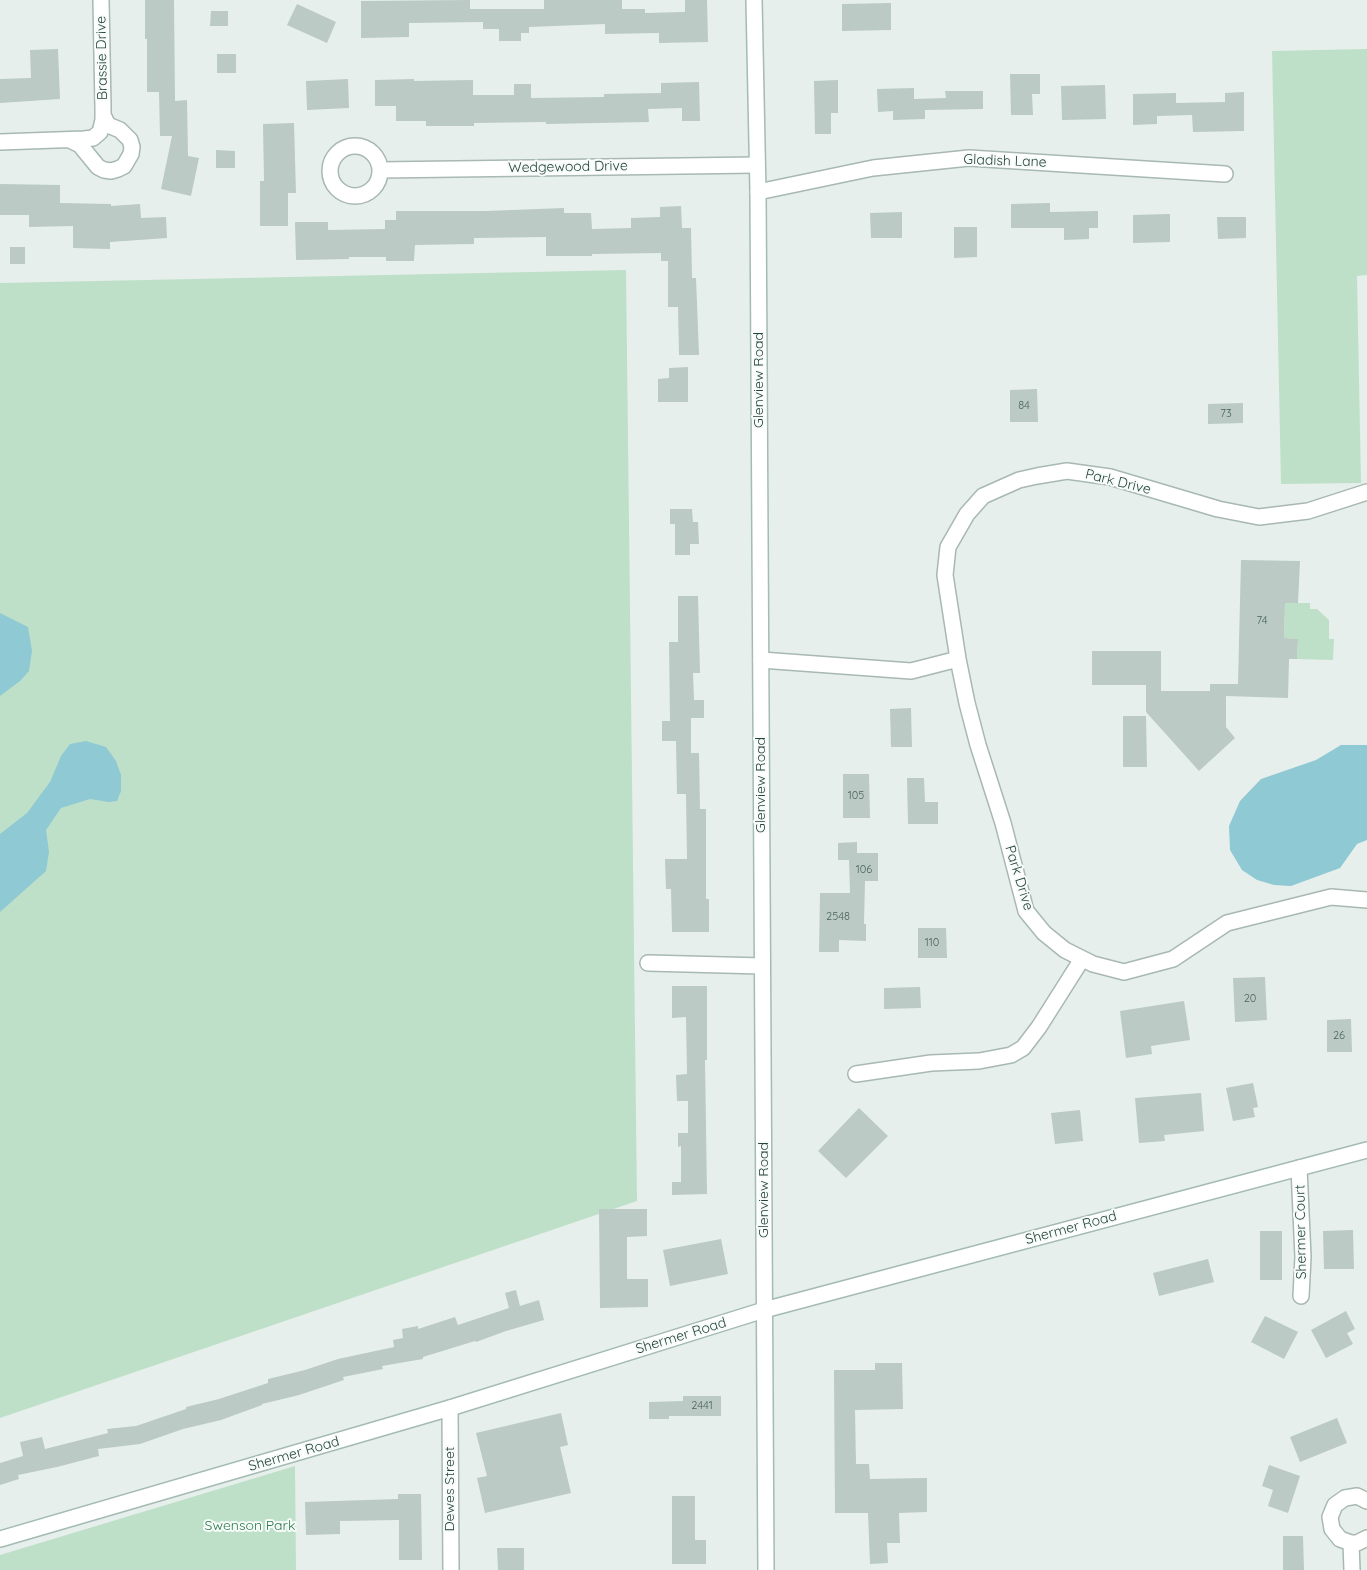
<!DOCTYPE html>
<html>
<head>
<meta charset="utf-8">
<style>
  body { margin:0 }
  canvas { display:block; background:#e6efeb }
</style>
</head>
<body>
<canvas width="1367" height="1570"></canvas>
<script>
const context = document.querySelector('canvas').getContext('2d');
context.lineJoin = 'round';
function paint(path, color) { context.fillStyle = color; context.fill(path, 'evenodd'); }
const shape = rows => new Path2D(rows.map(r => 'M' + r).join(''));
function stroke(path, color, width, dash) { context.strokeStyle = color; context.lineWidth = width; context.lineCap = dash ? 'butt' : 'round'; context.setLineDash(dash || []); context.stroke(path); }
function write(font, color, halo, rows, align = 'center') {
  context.font = font + ' Quicksand,sans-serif'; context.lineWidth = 4; context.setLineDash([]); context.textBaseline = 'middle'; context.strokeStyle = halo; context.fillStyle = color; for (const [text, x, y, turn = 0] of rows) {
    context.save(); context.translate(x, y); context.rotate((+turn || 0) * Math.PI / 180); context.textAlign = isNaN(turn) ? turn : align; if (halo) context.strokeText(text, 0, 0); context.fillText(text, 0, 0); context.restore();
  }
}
paint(shape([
  [1367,49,1367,275,1357,276,1361,483,1281,484,1272,51],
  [626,270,637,1201,0,1418,0,283],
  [1285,603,1310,603,1310,609,1317,609,1329,620,1329,639,1334,639,1333,660,1297,659,1298,639,1284,638],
  [295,1466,296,1570,0,1570,0,1555]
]), '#bfe0c8');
paint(shape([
  [0,613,28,627,32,651,29,671,20,681,0,696],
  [86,741,106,747,116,761,121,775,121,791,117,801,109,802,90,799,61,808,46,830,49,852,46,871,0,912,0,834,27,813,50,782,61,756,70,744],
  [1341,745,1367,745,1367,840,1357,844,1340,868,1291,886,1274,885,1257,880,1242,870,1230,850,1229,826,1240,801,1261,779,1316,760]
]), '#8ec9d4');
paint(shape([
  [145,0,174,0,175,101,187,100,188,156,199,158,191,196,161,189,172,136,160,136,159,92,147,92,147,39,145,39],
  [470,0,470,9,544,9,544,0,622,0,622,9,645,9,645,13,685,12,685,0,707,0,708,42,659,43,659,33,605,34,605,24,529,27,529,33,521,33,521,41,499,41,499,29,483,29,483,22,409,23,409,37,361,38,361,1],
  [891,3,891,30,842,31,842,4],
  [297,4,336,22,327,43,287,25],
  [211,11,228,11,228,26,210,26],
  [58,49,60,99,0,103,0,79,31,78,30,50],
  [217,54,236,54,236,73,217,73],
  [1010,74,1040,74,1040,94,1032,94,1033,115,1011,115],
  [348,79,349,108,307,110,306,81],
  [414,79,414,81,473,80,473,95,514,95,514,84,531,84,531,98,604,97,604,94,661,93,661,83,699,82,700,121,682,121,682,108,648,109,649,122,546,124,546,122,474,123,474,126,426,126,426,121,396,121,396,106,375,106,375,80],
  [838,80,838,113,831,113,831,134,815,134,814,81],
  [1105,85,1106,119,1062,120,1061,86],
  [914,88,914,99,946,98,945,91,983,91,983,109,925,110,925,119,893,120,893,111,878,112,877,89],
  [1244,92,1244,131,1193,132,1192,115,1157,116,1157,124,1133,125,1133,94,1176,93,1176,103,1225,102,1225,93],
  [294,123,296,193,288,193,288,226,260,226,260,181,264,181,263,124],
  [216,150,235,151,235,168,216,168],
  [0,184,60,185,60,203,111,204,111,206,140,204,141,218,166,217,167,238,110,242,110,249,73,248,73,226,29,227,29,215,0,215],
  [1050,203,1050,212,1098,211,1098,228,1089,228,1089,239,1064,240,1064,228,1011,228,1011,204],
  [681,206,682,228,691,228,692,278,696,278,699,355,679,355,678,307,668,307,668,261,661,261,661,253,592,254,592,256,546,256,546,237,474,238,474,244,415,245,414,261,386,261,386,257,349,257,349,259,296,260,295,222,328,222,328,230,385,229,385,220,396,220,396,211,486,211,564,208,564,213,591,213,592,229,631,228,631,218,660,217,660,207],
  [902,212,902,238,871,238,870,213],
  [1170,214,1170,242,1133,243,1133,215],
  [1217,217,1246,217,1246,238,1218,239],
  [954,227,977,227,977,257,954,258],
  [10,247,25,247,25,264,10,264],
  [688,367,688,402,658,402,658,379,669,378,669,368],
  [1037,389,1038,422,1010,422,1010,390],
  [1243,403,1243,423,1208,424,1208,404],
  [670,509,692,509,693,522,698,522,699,544,690,544,690,555,675,555,675,524,670,524],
  [1241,560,1300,561,1298,603,1285,603,1284,638,1298,639,1297,659,1289,659,1288,698,1226,696,1226,727,1235,738,1199,771,1146,712,1146,685,1092,685,1092,651,1161,651,1161,691,1210,691,1210,684,1238,684],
  [678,596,698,596,700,673,693,673,694,700,704,700,704,718,691,718,691,753,699,753,700,809,706,809,706,899,709,899,709,932,672,932,671,889,666,889,665,859,687,859,686,794,677,794,676,741,662,741,662,721,670,721,669,642,678,642],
  [911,708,912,747,891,747,890,709],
  [1123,716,1146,716,1147,767,1123,767],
  [843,774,869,774,870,818,843,818],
  [907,778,924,778,925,802,938,802,938,824,908,824],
  [857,842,857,853,878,853,878,881,865,881,864,924,866,924,866,941,839,940,839,952,819,952,820,893,850,893,849,860,838,860,838,843],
  [918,928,946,928,947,958,918,958],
  [1265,977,1267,1020,1235,1022,1233,978],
  [672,986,707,986,707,1060,705,1060,707,1194,672,1195,672,1182,681,1182,681,1146,678,1147,678,1133,688,1133,688,1101,677,1101,676,1075,687,1074,686,1017,672,1018],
  [920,987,921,1008,884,1009,884,988],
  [1184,1001,1190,1040,1151,1046,1152,1054,1126,1058,1120,1011],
  [1351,1019,1352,1052,1327,1052,1327,1020],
  [1253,1083,1258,1107,1253,1108,1255,1117,1233,1121,1226,1088],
  [1201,1093,1204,1131,1164,1135,1165,1141,1139,1143,1135,1098],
  [859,1108,888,1136,846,1178,818,1151],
  [1080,1110,1083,1141,1055,1144,1051,1113],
  [599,1209,647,1209,647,1236,627,1237,627,1279,648,1279,648,1307,600,1308],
  [1353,1230,1354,1269,1324,1269,1323,1231],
  [1260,1231,1282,1231,1282,1280,1260,1280],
  [721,1239,728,1274,670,1286,663,1250],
  [1208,1259,1214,1282,1159,1296,1153,1273],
  [516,1290,520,1306,539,1300,544,1320,506,1331,476,1342,475,1341,423,1357,423,1359,382,1366,383,1369,343,1377,344,1380,299,1395,262,1404,262,1405,221,1420,183,1429,140,1444,98,1449,99,1456,57,1467,18,1475,19,1479,0,1485,0,1463,23,1456,20,1442,42,1437,45,1449,108,1433,107,1429,136,1426,186,1409,186,1407,219,1399,268,1383,268,1379,305,1370,338,1359,394,1347,393,1340,403,1338,402,1329,418,1326,418,1329,455,1317,458,1325,509,1308,505,1293],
  [1346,1311,1355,1329,1347,1333,1353,1344,1326,1358,1311,1330],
  [1265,1316,1298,1332,1284,1359,1251,1342],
  [875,1363,902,1363,903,1409,855,1410,856,1464,869,1464,870,1479,927,1478,927,1512,899,1513,900,1543,887,1543,888,1563,870,1564,868,1513,835,1513,834,1370,875,1370],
  [683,1396,721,1396,721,1416,669,1416,669,1419,649,1419,649,1402,683,1401],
  [561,1413,568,1445,560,1447,571,1493,485,1513,477,1478,487,1476,476,1433],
  [1337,1418,1347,1443,1300,1462,1290,1437],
  [1269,1465,1300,1476,1288,1513,1268,1506,1273,1490,1262,1486],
  [398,1494,421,1494,422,1560,399,1560,399,1520,340,1521,340,1534,306,1535,305,1502,398,1499],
  [672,1496,695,1496,695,1540,706,1540,706,1564,672,1564],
  [1283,1536,1303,1536,1304,1570,1283,1570],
  [497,1548,524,1548,524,1570,498,1570]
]), '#bbcac4');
const street = shape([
  [70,140,80,145,98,167,104,170,111,171,118,169,124,166,131,154,132,147,130,140,120,130,108,125,103,115],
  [0,142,84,139,93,138,100,132,103,120,103,108,101,0],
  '330 171a25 25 0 1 1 50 0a25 25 0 1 1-50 0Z',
  [380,170,757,165],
  [758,192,873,168,969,158,1225,174],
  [1367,492,1308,511,1259,517,1218,509,1110,477,1067,471,1037,476,1019,480,983,496,967,514,948,547,945,575,958,659,967,703,978,745,1003,823,1026,911,1044,933,1065,950,1093,964,1124,972,1173,959,1227,923,1331,897,1367,900],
  [761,660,911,671,958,659],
  [648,963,762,966],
  [856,1074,931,1063,979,1061,1011,1055,1023,1048,1039,1027,1082,959],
  [1299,1168,1303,1257,1301,1296],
  [450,1408,451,1570],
  [1367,1501,1357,1496,1345,1498,1335,1505,1330,1517,1332,1529,1340,1539,1351,1543,1357,1543,1367,1538],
  [1351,1543,1352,1570]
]);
const secondary = shape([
  [754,0,758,192,766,1570],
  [0,1539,450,1408,764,1310,1367,1150]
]);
stroke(street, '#a8b8b2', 18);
stroke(secondary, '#a4bbb3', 18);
stroke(street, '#fff', 15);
stroke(secondary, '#fff', 15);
write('11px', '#4a645c', null, [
  ["84",1024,406],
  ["73",1226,414],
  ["74",1262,621],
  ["105",856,796],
  ["106",864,870],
  ["2548",838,917],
  ["110",932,943],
  ["20",1250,999],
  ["26",1339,1036],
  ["2441",702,1406]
]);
write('14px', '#24423a', '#f7fbf9', [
  ["Brassie Drive",102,58,-91],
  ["Gladish Lane",1005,161,2],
  ["Wedgewood Drive",568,167,-1],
  ["Glenview Road",759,380,-90],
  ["Park Drive",1118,482,14],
  ["Glenview Road",761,785,-90],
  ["Park Drive",1019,878,73],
  ["Glenview Road",764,1190,-90],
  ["Shermer Road",1071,1228,-15],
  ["Shermer Court",1301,1232,-91],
  ["Shermer Road",681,1336,-17],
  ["Shermer Road",294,1454,-16],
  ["Dewes Street",450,1489,-90]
]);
write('14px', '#2d7a4b', '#f7fbf9', [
  ["Swenson Park",250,1526]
]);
</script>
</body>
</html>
